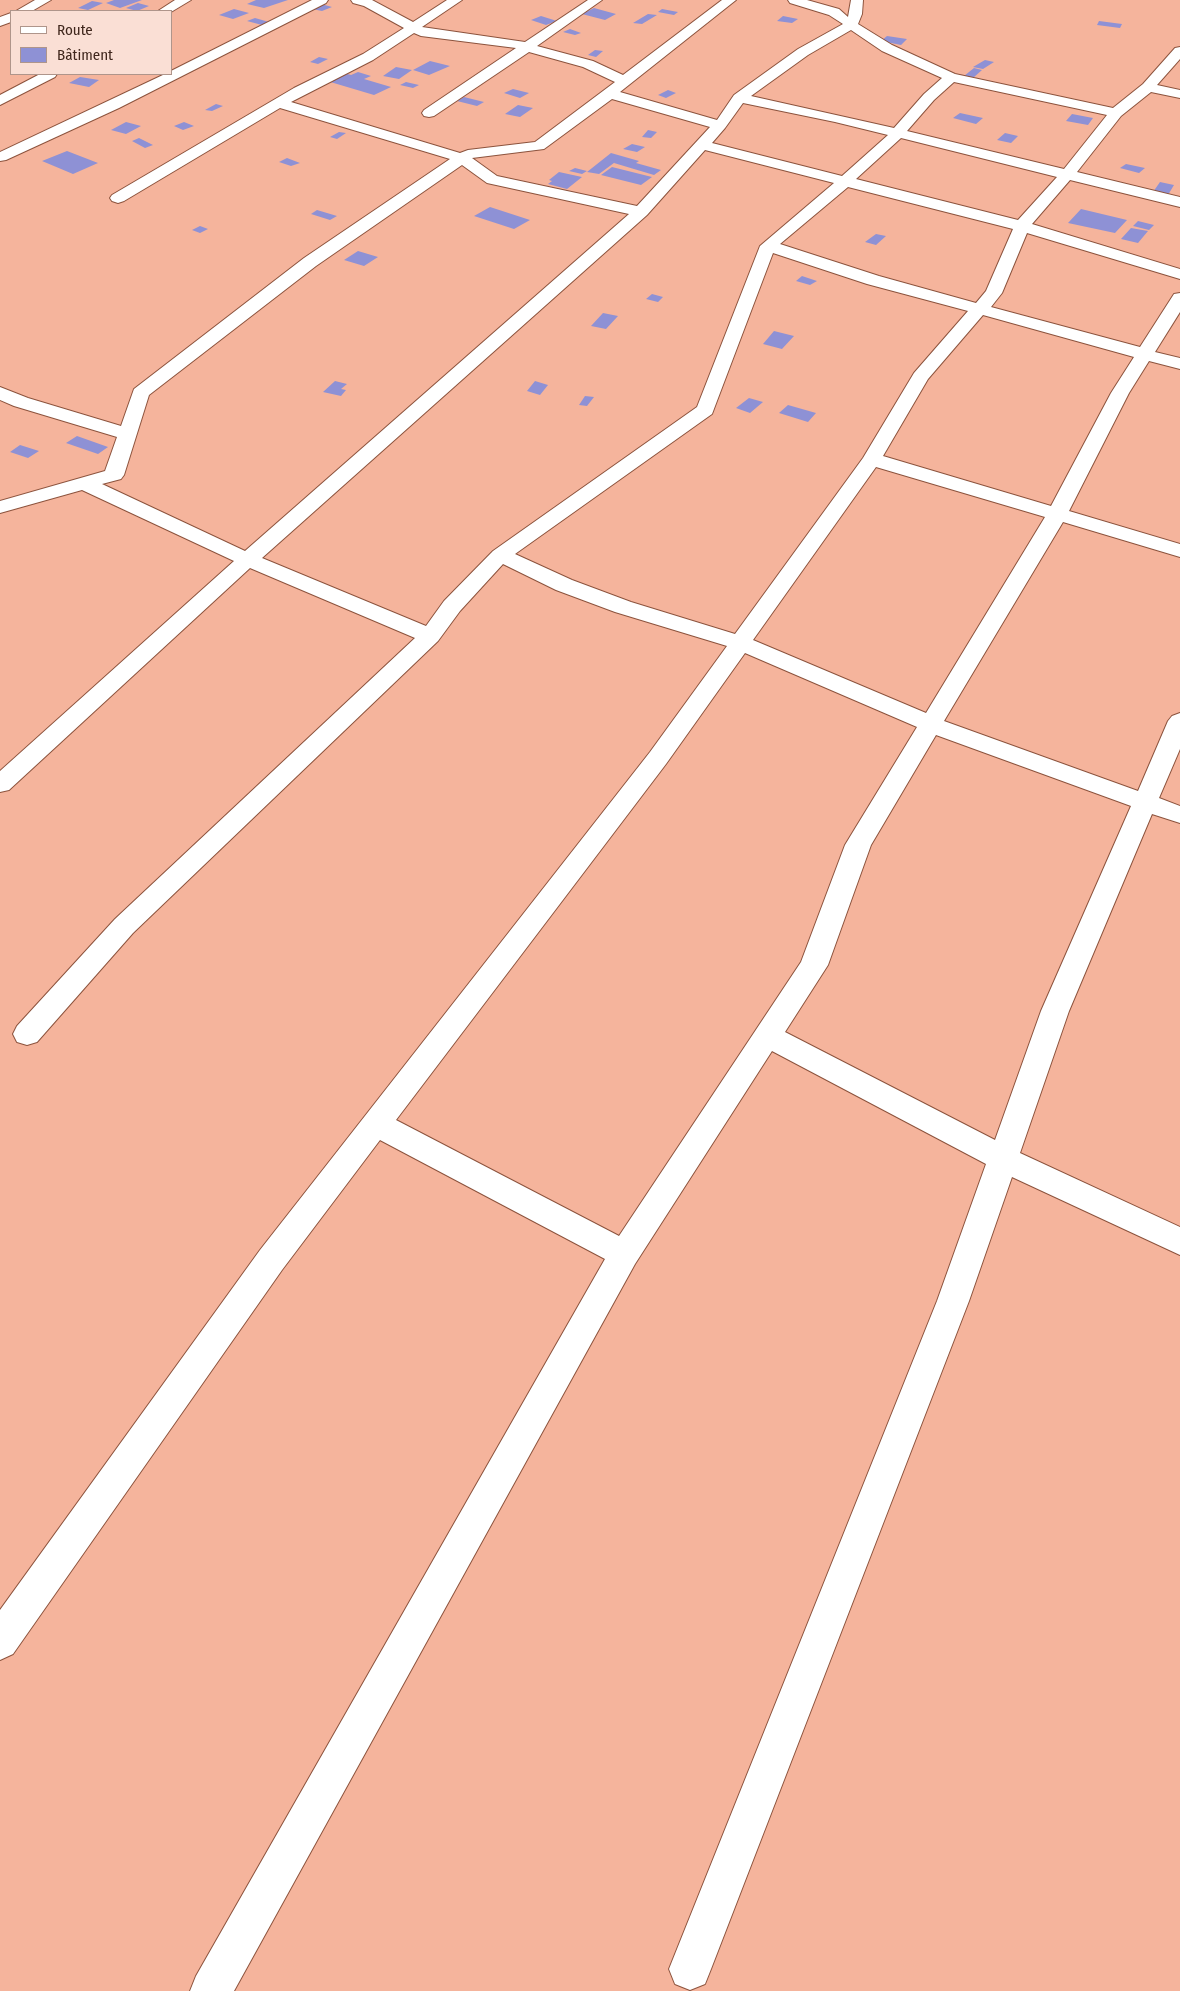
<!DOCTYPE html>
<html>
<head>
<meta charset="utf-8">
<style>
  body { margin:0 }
  #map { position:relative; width:1180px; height:1991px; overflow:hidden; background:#f5b49c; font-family:"Fira Sans Condensed",sans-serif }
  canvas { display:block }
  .legend { position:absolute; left:10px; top:10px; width:162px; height:65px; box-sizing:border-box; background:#fadfd5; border:1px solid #af958b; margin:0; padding:6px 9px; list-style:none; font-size:15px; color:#3f261c }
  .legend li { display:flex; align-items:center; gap:10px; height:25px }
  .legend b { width:25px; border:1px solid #af958b }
</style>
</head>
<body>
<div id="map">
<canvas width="1180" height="1991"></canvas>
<ul class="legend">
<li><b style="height:6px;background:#fff"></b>Route</li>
<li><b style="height:14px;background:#8e91d5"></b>Bâtiment</li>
</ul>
</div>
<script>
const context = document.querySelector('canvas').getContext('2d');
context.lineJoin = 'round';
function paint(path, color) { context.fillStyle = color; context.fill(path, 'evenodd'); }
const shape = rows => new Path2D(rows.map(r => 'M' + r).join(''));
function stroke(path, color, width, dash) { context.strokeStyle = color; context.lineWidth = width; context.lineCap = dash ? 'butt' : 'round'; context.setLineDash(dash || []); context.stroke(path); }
paint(shape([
  [114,0,142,0,120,8,106,3],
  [256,0,288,0,264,8,247,4],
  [92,1,103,3,88,10,78,8],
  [138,3,149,6,137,11,126,8],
  [321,4,332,7,322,11,312,9],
  [594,8,616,14,605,20,582,14],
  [234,9,249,13,233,19,219,15],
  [662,9,678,12,674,15,658,12],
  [648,14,657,15,642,24,633,23],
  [541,16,557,21,546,25,531,20],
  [783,16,798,19,792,23,777,21],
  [255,18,269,22,262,25,247,21],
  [1099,21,1122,24,1120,28,1097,25],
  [570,29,581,33,575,35,563,32],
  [887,36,907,39,901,45,881,41],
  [595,50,603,51,596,57,588,55],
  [319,57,328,59,318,64,310,62],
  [985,60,994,62,983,69,973,67],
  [430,61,450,66,429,75,413,70],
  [396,67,412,70,399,79,383,76],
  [974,68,982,70,973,78,964,76],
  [358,72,371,76,364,79,391,87,374,95,327,81,344,73,351,75],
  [80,77,99,80,89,87,69,83],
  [406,82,419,85,413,88,400,85],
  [513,89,529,93,520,98,504,93],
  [668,90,676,93,666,98,658,95],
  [464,97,484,102,477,106,457,101],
  [216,104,223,106,212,111,205,110],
  [518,105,533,108,520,117,505,114],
  [960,113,983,118,976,124,953,118],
  [1072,114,1093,118,1088,125,1066,121],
  [126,122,141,126,126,134,111,130],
  [184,122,194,126,183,130,174,126],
  [648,130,657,132,651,138,642,137],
  [339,132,346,133,337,139,330,137],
  [1005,133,1018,136,1011,143,997,140],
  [139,138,153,145,145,148,132,141],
  [632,144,645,147,637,152,623,149],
  [67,151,98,163,73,174,42,161],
  [611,153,639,161,636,163,661,170,654,175,614,163,618,160,599,174,587,172],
  [287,158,300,163,291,166,279,162],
  [1126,164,1145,168,1139,173,1120,168],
  [612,167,652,177,641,185,601,175],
  [575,168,587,171,582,174,569,171],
  [559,172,582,177,567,189,548,184,552,181,549,180],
  [1160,182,1174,185,1168,195,1153,192],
  [490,207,530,220,514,229,474,216],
  [1081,209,1127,220,1115,233,1068,223],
  [317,210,337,216,330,220,311,214],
  [1138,221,1154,225,1149,230,1133,226],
  [200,226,208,229,200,233,192,230],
  [1131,228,1148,231,1138,243,1121,239],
  [876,234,886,236,876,245,865,242],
  [358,251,378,257,364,266,344,260],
  [802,276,817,281,810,285,796,281],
  [652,294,663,297,658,302,646,299],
  [603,313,618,316,606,329,591,326],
  [774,331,794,336,782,349,763,344],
  [335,381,347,384,341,389,346,390,341,396,323,392],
  [535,381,548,385,540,395,527,391],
  [585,396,594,397,587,406,579,405],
  [749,398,763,402,750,413,736,408],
  [788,405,816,413,808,422,779,413],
  [77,436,108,447,98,454,66,443],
  [20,445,39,451,28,458,10,452]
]), '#8e91d5');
const minor = shape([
  [35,0,51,0,32,11,16,11,35,0],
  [175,0,191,0,171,12,158,11,175,0],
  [312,0,328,0,326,3,119,108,6,160,0,161,0,152,165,74,171,74,171,71,312,0],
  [351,0,372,0,413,22,447,0,462,0,422,27,525,42,588,0,602,0,537,46,593,61,623,75,722,0,736,0,620,92,717,120,734,95,798,49,843,24,829,15,790,3,788,0,807,0,839,9,848,17,851,0,863,0,862,14,858,24,892,45,955,74,1113,108,1143,84,1175,48,1180,47,1180,59,1157,85,1180,90,1180,98,1151,92,1121,116,1077,172,1180,197,1180,207,1070,180,1032,224,1180,269,1180,279,1027,233,1002,293,991,307,1140,347,1174,294,1180,293,1180,312,1155,352,1180,358,1180,369,1149,361,1129,393,1069,511,1180,544,1180,557,1063,522,944,721,1138,791,1168,721,1172,716,1180,713,1180,749,1159,798,1180,806,1180,823,1152,814,1069,1011,1020,1153,1180,1227,1180,1255,1012,1177,969,1301,711,1969,705,1984,690,1990,675,1984,669,1969,937,1301,986,1164,772,1051,635,1264,234,1991,190,1991,196,1976,605,1259,380,1140,282,1270,13,1654,0,1660,0,1610,260,1250,650,752,727,646,615,612,556,590,503,564,460,611,438,641,133,933,37,1042,27,1045,17,1042,13,1034,17,1026,115,919,415,638,250,568,9,790,0,792,0,771,234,561,82,490,0,513,0,501,105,471,117,437,14,406,0,400,0,387,28,398,121,426,134,389,304,258,450,159,280,108,124,201,118,203,112,201,110,198,112,195,294,88,363,54,404,28,364,6,353,3,351,0],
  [851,30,882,51,942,78,924,94,894,128,751,96,808,55,851,30],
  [414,33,421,36,516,48,424,110,422,113,424,116,429,117,434,116,529,52,583,67,615,82,535,142,468,150,460,153,291,102,373,60,414,33],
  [954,82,1107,115,1064,169,907,131,934,100,954,82],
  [612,99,710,127,637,206,497,176,472,158,544,149,612,99],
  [743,103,835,122,888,135,842,176,712,143,725,128,743,103],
  [901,138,1057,177,1018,220,856,179,901,138],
  [705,150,834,183,760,246,697,407,493,551,444,601,426,626,262,558,647,215,705,150],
  [462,165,487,183,629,214,245,551,102,484,121,479,124,475,149,395,316,266,462,165],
  [848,187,1013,229,986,291,976,303,879,276,780,244,848,187],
  [773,253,867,284,968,311,914,373,863,458,735,634,631,602,572,580,515,554,712,414,773,253],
  [983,315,1134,357,1111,393,1051,506,883,456,928,379,983,315],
  [876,467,1045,517,926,713,753,640,876,467],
  [745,653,917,727,845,845,801,962,619,1236,396,1120,666,764,745,653],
  [936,735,1131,806,1041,1011,995,1140,785,1032,828,965,871,845,936,735],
  [11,13,11,22,0,26,0,17,11,13],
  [40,74,57,74,55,77,0,105,0,95,40,74]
]);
stroke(minor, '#8c533d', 2);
paint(minor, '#fff');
</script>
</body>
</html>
